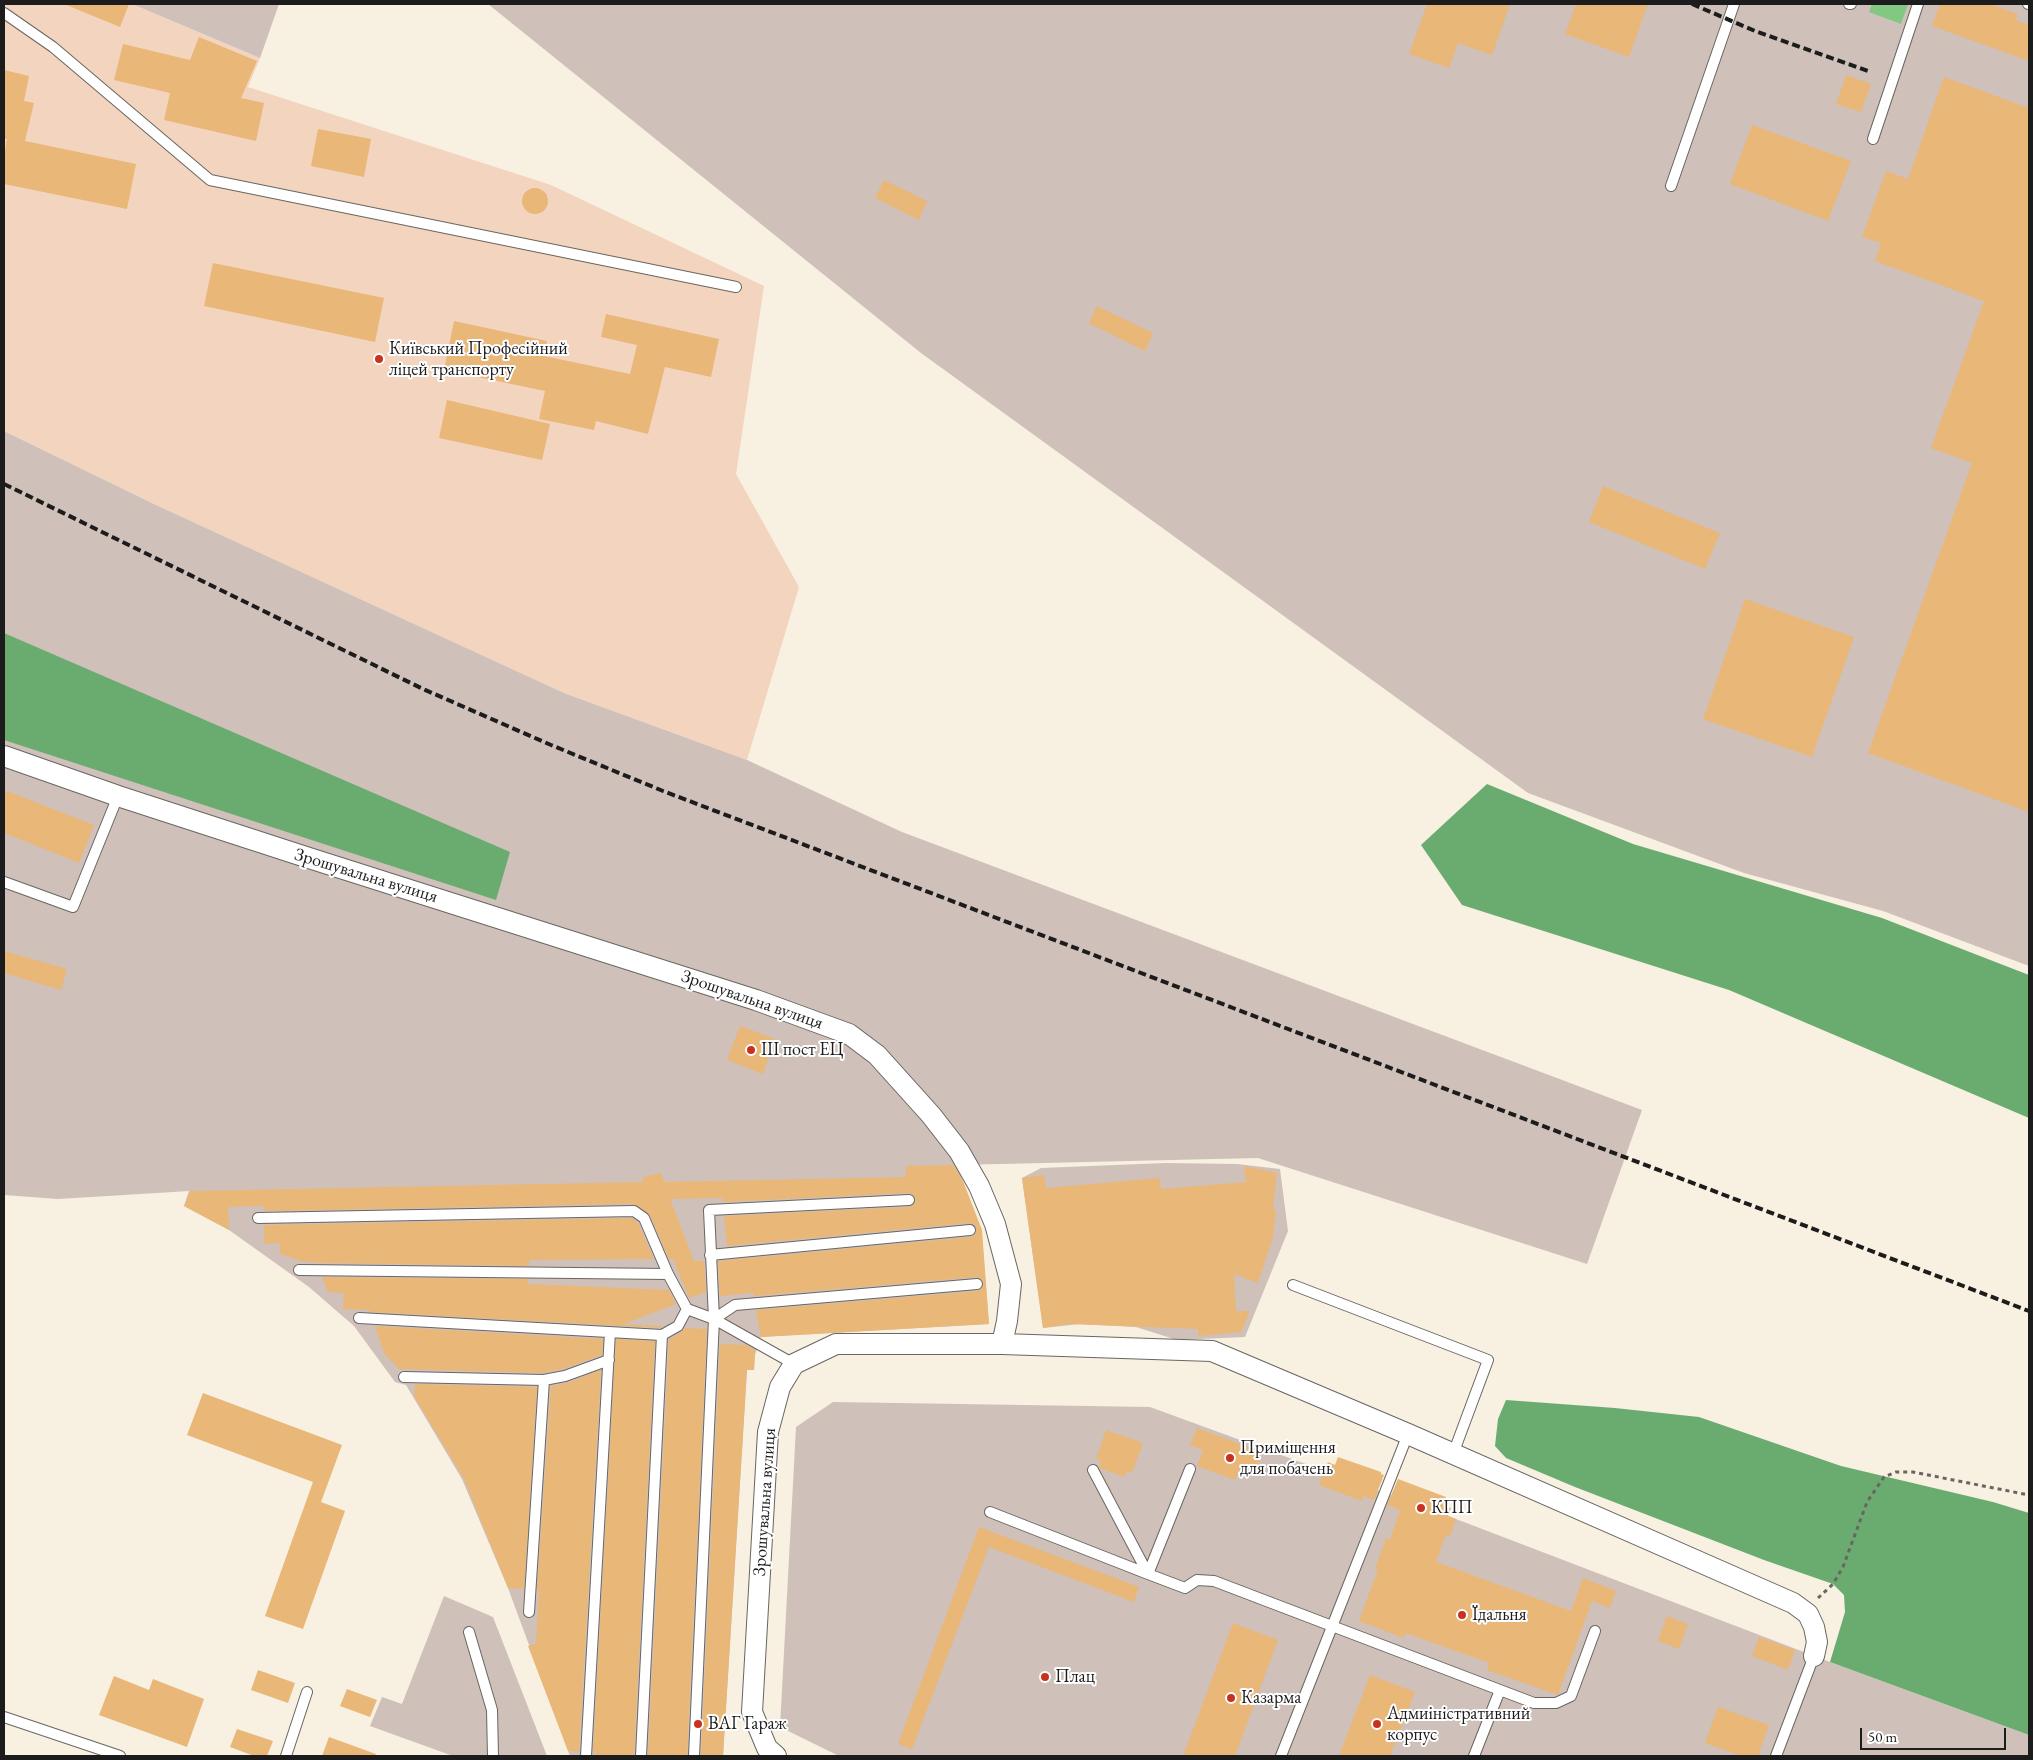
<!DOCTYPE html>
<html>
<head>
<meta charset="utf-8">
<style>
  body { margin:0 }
  #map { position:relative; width:2033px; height:1760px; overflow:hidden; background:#f8f0e1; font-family:"EB Garamond",serif }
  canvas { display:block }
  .frame { position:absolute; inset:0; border:5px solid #1c1c1c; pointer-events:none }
  .scale { position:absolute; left:1860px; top:1728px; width:146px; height:22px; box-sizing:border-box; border:2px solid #1c1c1c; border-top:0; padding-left:6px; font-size:15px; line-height:18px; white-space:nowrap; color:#1c1c1c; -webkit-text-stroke:4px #fff; paint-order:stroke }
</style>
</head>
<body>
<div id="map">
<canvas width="2033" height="1760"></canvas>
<div class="frame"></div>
<div class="scale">50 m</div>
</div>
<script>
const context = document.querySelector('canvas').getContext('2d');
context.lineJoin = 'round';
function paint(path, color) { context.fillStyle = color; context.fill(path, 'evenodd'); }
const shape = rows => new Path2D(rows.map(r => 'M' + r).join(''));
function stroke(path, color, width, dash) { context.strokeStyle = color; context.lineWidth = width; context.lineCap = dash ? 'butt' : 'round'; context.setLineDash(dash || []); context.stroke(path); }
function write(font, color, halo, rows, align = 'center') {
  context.font = font + ' "EB Garamond",serif'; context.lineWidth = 4; context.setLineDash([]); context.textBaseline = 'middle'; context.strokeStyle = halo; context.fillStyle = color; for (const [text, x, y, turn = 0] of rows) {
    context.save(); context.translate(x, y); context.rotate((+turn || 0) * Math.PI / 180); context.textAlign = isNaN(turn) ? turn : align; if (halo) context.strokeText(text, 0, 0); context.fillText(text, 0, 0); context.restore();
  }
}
paint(shape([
  [4,4,132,4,260,58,248,87,551,185,764,286,736,474,799,587,747,760,564,693,154,504,4,431]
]), '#f3d4be');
paint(shape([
  [132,4,279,4,260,58],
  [488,4,2029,4,2029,966,1883,911,1744,873,1528,793,921,353],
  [4,431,154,504,564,693,747,760,902,832,1642,1110,1587,1264,1258,1158,957,1165,982,1238,989,1324,761,1337,755,1355,754,1370,747,1370,723,1756,570,1756,508,1588,462,1479,406,1385,395,1382,354,1326,309,1287,229,1230,184,1206,189,1191,58,1199,4,1195],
  [1165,1163,1237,1164,1280,1169,1288,1231,1245,1337,1177,1340,1136,1327,1080,1324,1043,1328,1022,1178,1041,1168],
  [833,1402,1150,1407,1456,1519,1830,1662,2029,1735,2029,1756,839,1756,780,1727,796,1427],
  [444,1596,493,1617,547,1756,453,1756,370,1726,382,1697,402,1704]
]), '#cfc0ba');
paint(shape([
  [1872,4,1908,4,1901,24,1869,12]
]), '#83c882');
paint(shape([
  [4,633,510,852,496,900,4,740],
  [1487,784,1633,844,1882,918,2029,975,2029,1118,1729,990,1462,905,1421,845],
  [1506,1400,1615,1408,1699,1417,1841,1466,1993,1502,2029,1513,2029,1735,1830,1662,1845,1612,1844,1595,1833,1584,1764,1560,1575,1487,1506,1458,1495,1446,1498,1419]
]), '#6aac70');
paint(shape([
  [64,4,129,4,120,27],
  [1427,4,1510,4,1492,55,1458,43,1449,68,1409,54],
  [1576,4,1648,4,1629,57,1565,34],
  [1940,4,1990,4,2018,14,2016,20,2029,25,2029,61,1932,26],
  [199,37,257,61,241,98,264,103,256,141,164,120,170,93,114,80,123,44,190,60],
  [4,70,29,76,24,101,34,103,25,141,136,164,127,209,4,184,4,156,7,139,4,139],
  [1846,75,1871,84,1861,112,1836,104],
  [1944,77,2029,108,2029,812,1868,753,1972,463,1931,448,1984,301,1875,261,1881,243,1862,237,1886,171,1908,179],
  [1752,125,1851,161,1828,221,1730,184],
  [318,129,371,139,364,177,311,166],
  [884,180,927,201,919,220,875,198],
  '522 201a13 13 0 1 1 26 0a13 13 0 1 1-26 0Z',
  [213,263,384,298,375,342,204,306],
  [1097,306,1153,333,1145,351,1089,323],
  [606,314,719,339,711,377,665,367,648,434,596,421,594,430,539,419,545,391,444,370,454,321,547,341,544,356,630,374,637,345,601,337],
  [447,400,550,424,542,460,439,438],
  [1603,486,1720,533,1705,569,1589,522],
  [1745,599,1854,637,1812,757,1703,719],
  [7,791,94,825,79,863,4,833,4,800],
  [4,951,67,969,61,990,4,973],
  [740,1026,775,1039,763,1074,727,1060],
  [953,1165,963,1181,982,1230,989,1324,761,1337,756,1310,978,1291,981,1289,984,1284,982,1280,977,1277,754,1296,753,1293,720,1296,718,1261,971,1237,976,1233,976,1226,969,1223,727,1246,724,1216,909,1207,913,1205,916,1200,914,1196,909,1193,723,1202,722,1198,670,1199,694,1261,704,1261,706,1292,689,1298,673,1259,669,1259,650,1215,634,1204,264,1211,264,1206,228,1207,229,1230,184,1206,190,1191,643,1182,643,1177,661,1173,664,1182,906,1177,906,1166],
  [1244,1166,1277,1173,1273,1209,1276,1211,1273,1237,1258,1283,1234,1274,1236,1311,1250,1311,1241,1332,1198,1336,1198,1329,1069,1324,1043,1328,1022,1178,1044,1175,1046,1188,1160,1178,1161,1189,1246,1182],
  [632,1218,638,1223,654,1259,529,1260,529,1266,316,1263,315,1262,304,1262,280,1254,280,1243,264,1244,264,1225],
  [322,1277,528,1279,528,1284,669,1290,676,1304,624,1324,663,1326,660,1328,370,1312,369,1310,343,1309,344,1293,328,1292],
  [375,1326,603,1339,602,1355,563,1369,543,1373,399,1369,384,1353],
  [685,1328,707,1329,687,1756,648,1756,669,1339,681,1332],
  [616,1339,655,1341,634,1756,596,1756,596,1752,593,1752],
  [720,1344,747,1345,755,1350,754,1370,747,1370,723,1756,701,1756],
  [601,1370,579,1752,568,1751,528,1646,536,1644,539,1590,537,1590,551,1386,567,1383],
  [415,1384,537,1387,524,1589,508,1588,464,1479,414,1396],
  [203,1393,342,1445,321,1502,345,1511,303,1629,265,1616,313,1482,187,1435],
  [1197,1428,1262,1452,1256,1469,1242,1464,1235,1480,1197,1466,1203,1450,1190,1445],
  [1106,1430,1143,1443,1132,1473,1127,1471,1125,1477,1099,1468,1101,1461,1096,1459],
  [1338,1457,1381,1472,1381,1474,1384,1475,1374,1500,1363,1496,1362,1501,1319,1485,1328,1462,1335,1465],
  [1398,1479,1446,1497,1443,1505,1451,1508,1448,1516,1456,1519,1450,1536,1446,1535,1436,1562,1571,1611,1583,1578,1616,1591,1610,1608,1592,1601,1558,1695,1487,1670,1489,1663,1406,1633,1404,1638,1359,1621,1378,1569,1375,1569,1386,1538,1390,1540,1400,1510,1387,1505],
  [979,1527,1139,1587,1134,1602,989,1547,912,1749,898,1744],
  [1667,1616,1688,1624,1679,1649,1658,1641],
  [1233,1623,1278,1640,1235,1756,1183,1756],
  [1759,1637,1795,1650,1788,1670,1752,1656],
  [258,1670,295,1683,288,1703,251,1690],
  [1370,1675,1415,1692,1390,1756,1339,1756],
  [114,1676,149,1690,153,1679,204,1699,187,1747,99,1715],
  [347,1689,377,1700,370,1717,340,1706],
  [1718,1707,1769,1725,1758,1756,1741,1756,1705,1743],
  [237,1729,273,1741,267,1756,254,1756,230,1747],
  [329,1737,376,1754,375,1756,322,1756]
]), '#e9b778');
const lane = shape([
  [1849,4,1851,4],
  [2028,4,2029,4],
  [4,13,53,47,210,180,736,287],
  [1873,139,1918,4],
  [1671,186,1734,4],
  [4,882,73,907,118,796],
  [258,1218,634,1211,644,1218,668,1274,687,1309,714,1319,794,1364],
  [710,1255,970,1230],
  [299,1270,668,1274],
  [1293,1285,1488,1360,1453,1454],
  [359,1318,662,1335,678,1326,687,1309],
  [714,1319,709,1210,909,1200],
  [404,1377,544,1380,565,1376,609,1360],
  [1190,1469,1148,1574,1185,1588,1197,1580,1214,1581,1534,1703,1556,1703,1571,1696,1595,1631],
  [990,1512,1148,1574,1093,1470],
  [529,1612,544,1380],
  [469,1632,492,1710,493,1756],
  [4,1717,120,1756],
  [286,1756,307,1692],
  [586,1756,610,1332],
  [641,1756,662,1335],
  [694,1756,714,1319,735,1305,977,1284],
  [1281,1756,1408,1434],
  [1474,1756,1500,1690],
  [1776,1756,1814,1656]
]);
const street = shape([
  [4,756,118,796,309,858,756,1000,849,1034,877,1055,931,1115,959,1151,979,1186,995,1224,1011,1284,1007,1321,1002,1344],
  [776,1756,767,1748,752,1712,768,1432,780,1387,794,1364,836,1344,1002,1344,1212,1351,1408,1434,1793,1603,1808,1614,1814,1627,1817,1642,1814,1656]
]);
stroke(lane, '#696661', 12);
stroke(street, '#696661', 22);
stroke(shape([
  [1818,1598,1833,1584,1843,1567,1867,1502,1884,1477,1896,1472,1913,1472,2029,1495]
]), '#696661', 3, [4, 4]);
stroke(lane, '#fff', 10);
stroke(street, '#fff', 20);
stroke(shape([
  [1692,4,1755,31,1871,72],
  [4,484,423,689,551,745,663,791,2029,1311]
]), '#1c1c1c', 4, [8, 4]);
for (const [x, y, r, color] of [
  [379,359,5,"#c8321e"],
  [751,1050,5,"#c8321e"],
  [1230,1458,5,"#c8321e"],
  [1421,1508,5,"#c8321e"],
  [1462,1615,5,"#c8321e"],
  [1045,1677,5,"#c8321e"],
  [1231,1698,5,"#c8321e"],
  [698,1724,5,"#c8321e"],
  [1377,1724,5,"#c8321e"]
]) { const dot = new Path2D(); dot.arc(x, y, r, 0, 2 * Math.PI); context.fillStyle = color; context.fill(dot); stroke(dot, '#fff', 2); }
write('18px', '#1c1c1c', '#fff', [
  ["Київський Професійний",389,349],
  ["ліцей транспорту",389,370],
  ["III пост ЕЦ",761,1050],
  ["Приміщення",1240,1448],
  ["для побачень",1240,1469],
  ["КПП",1431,1508],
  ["Їдальня",1472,1615],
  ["Плац",1055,1677],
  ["Казарма",1241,1698],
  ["Адмиіністративний",1387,1714],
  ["корпус",1387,1735],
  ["ВАГ Гараж",708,1724]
], 'left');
write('18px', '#1c1c1c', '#fff', [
  ["Зрошувальна вулиця",366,876,17],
  ["Зрошувальна вулиця",752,1000,19],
  ["Зрошувальна вулиця",765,1502,-86]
]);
</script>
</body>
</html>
